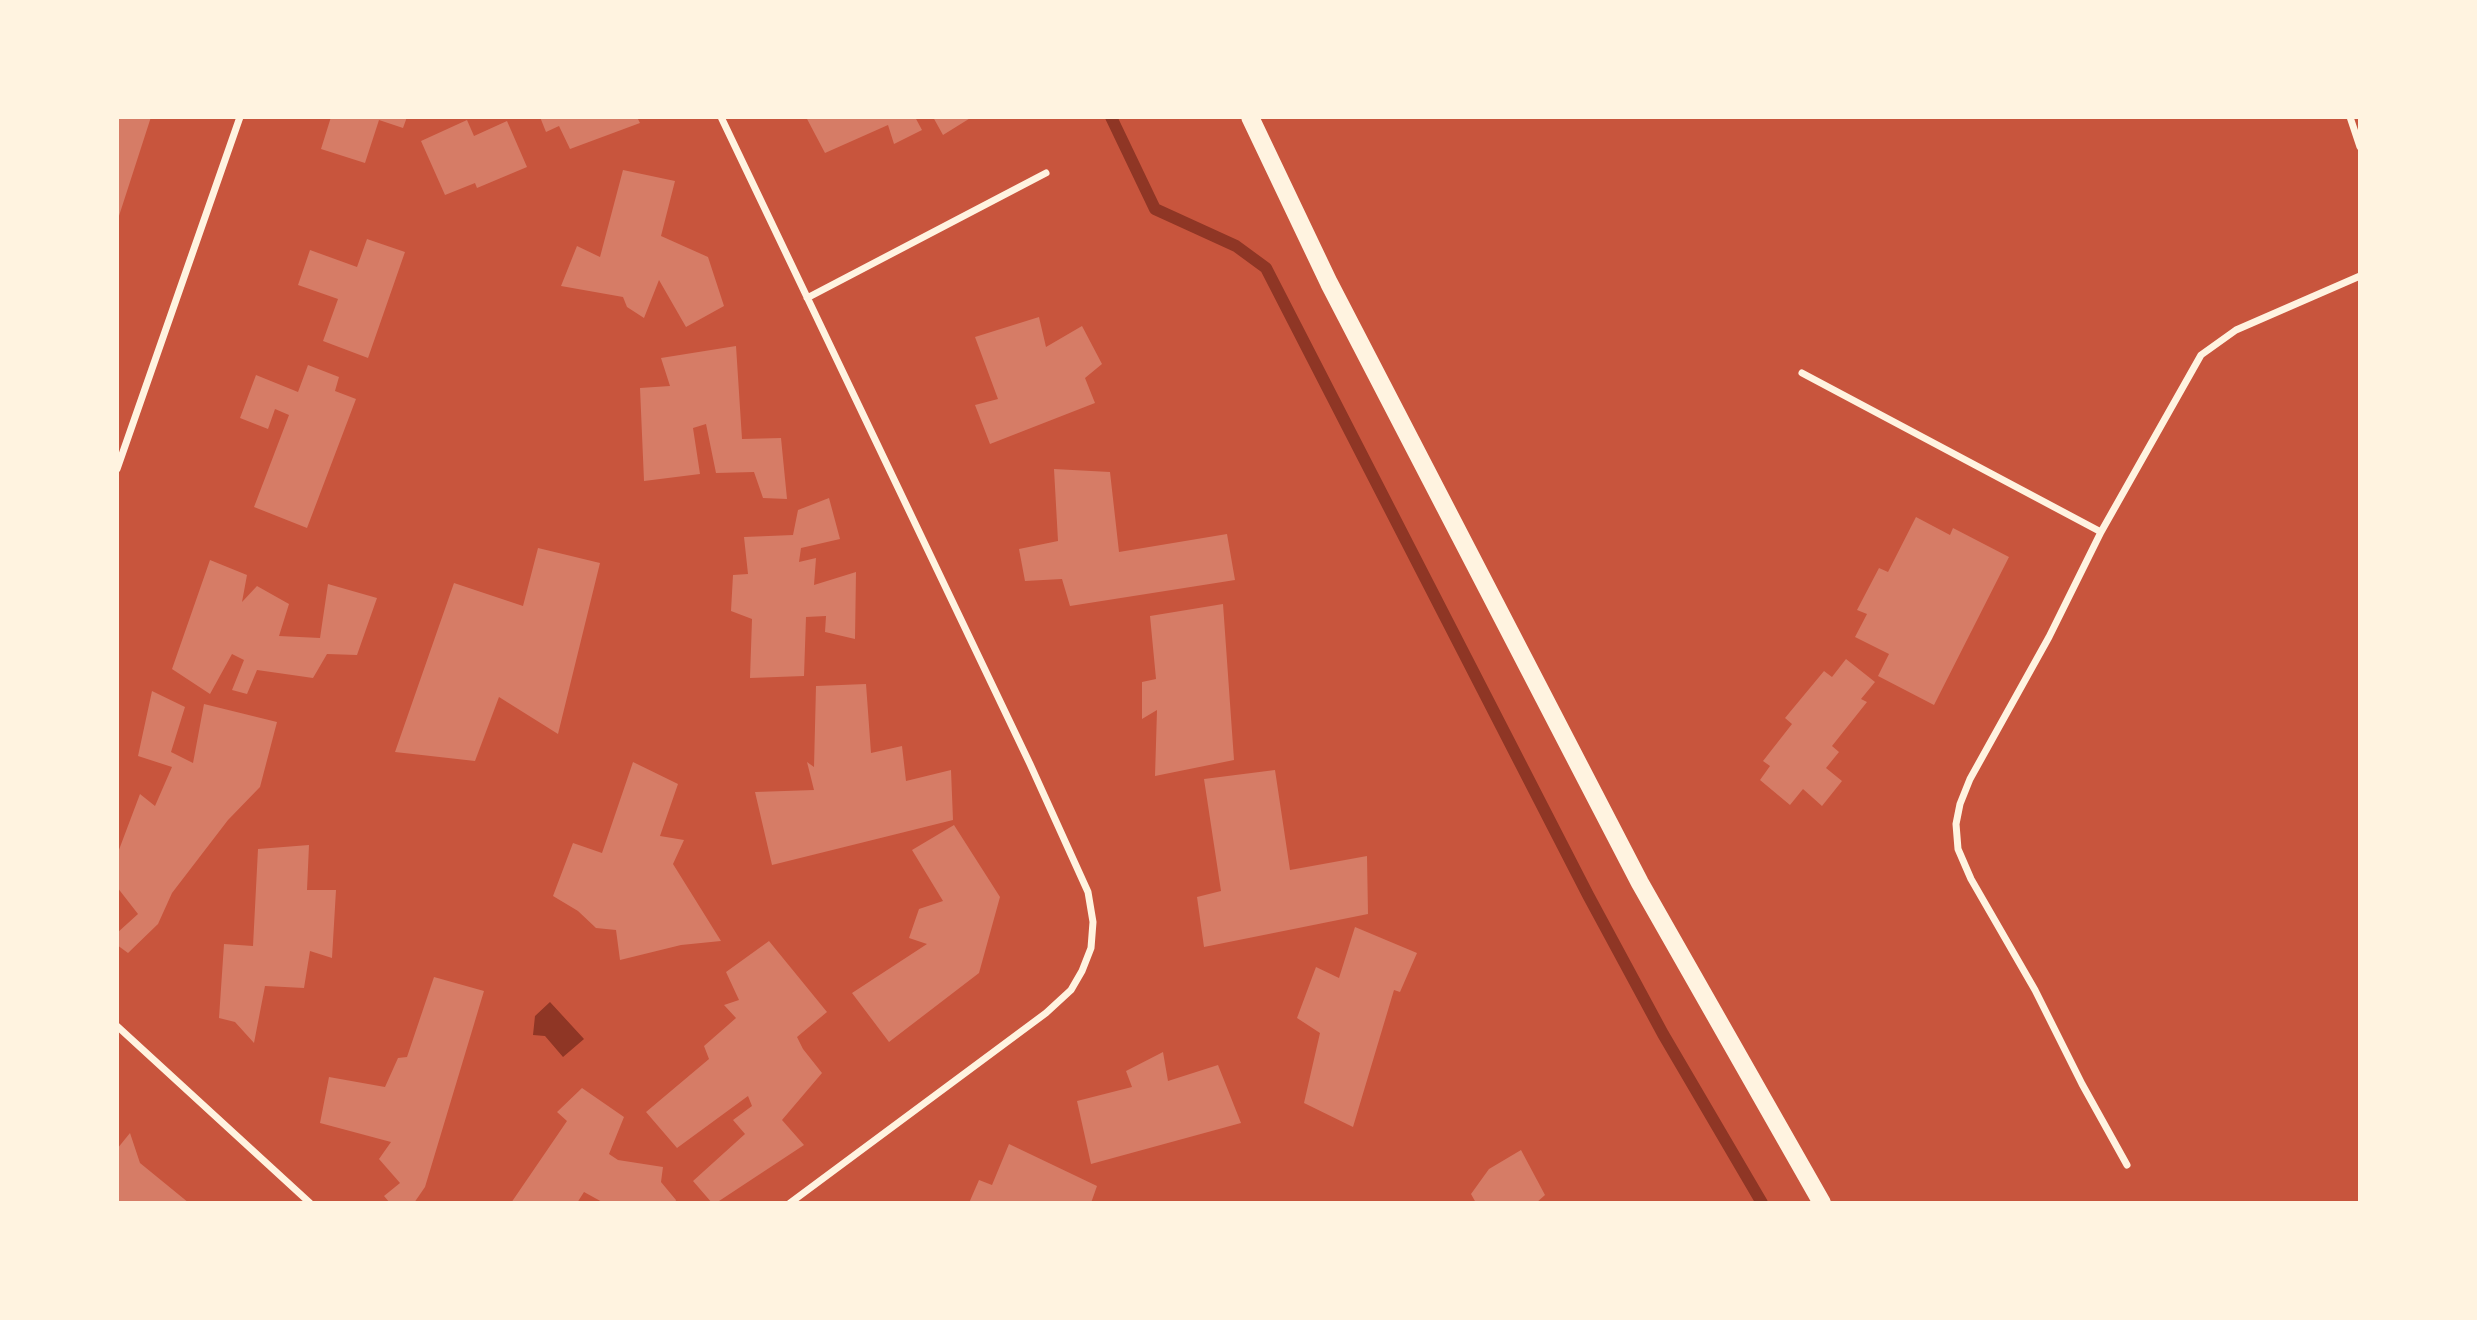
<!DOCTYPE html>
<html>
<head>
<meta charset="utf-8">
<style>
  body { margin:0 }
  #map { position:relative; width:2477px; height:1320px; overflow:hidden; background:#c8553d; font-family:Raleway,sans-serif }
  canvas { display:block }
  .frame { position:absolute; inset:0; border:119px solid #fff3e0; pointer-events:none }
</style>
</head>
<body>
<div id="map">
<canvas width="2477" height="1320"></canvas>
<div class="frame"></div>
</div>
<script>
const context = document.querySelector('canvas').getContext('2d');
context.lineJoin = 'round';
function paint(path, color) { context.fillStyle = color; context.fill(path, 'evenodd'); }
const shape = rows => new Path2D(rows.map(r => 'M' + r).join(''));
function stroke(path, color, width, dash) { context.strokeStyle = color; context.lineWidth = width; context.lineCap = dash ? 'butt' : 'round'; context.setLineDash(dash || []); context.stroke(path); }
paint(shape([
  [550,1002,584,1039,563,1057,545,1036,533,1035,535,1016]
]), '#8f3625');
stroke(shape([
  [1111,117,1155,209,1236,246,1266,268,1588,895,1663,1034,1762,1203]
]), '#8f3625', 12);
paint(shape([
  [117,117,151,117,118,219,117,219],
  [331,117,407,117,403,128,379,120,365,163,321,149],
  [540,117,637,117,640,123,570,149,559,126,546,132],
  [806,117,915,117,922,130,894,144,888,125,825,153],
  [933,117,972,117,943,135],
  [467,120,474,136,507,121,527,167,477,188,475,183,445,195,421,141],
  [623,170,675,181,661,236,708,257,724,306,686,327,659,280,644,318,627,307,623,297,561,286,577,246,600,257],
  [367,239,405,252,368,358,323,341,338,299,298,285,310,250,357,267],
  [1039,317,1046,347,1082,326,1102,364,1085,378,1095,403,990,444,975,405,998,399,975,337],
  [736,346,742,439,781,438,787,499,763,498,754,472,716,473,706,424,693,428,700,474,644,481,640,388,670,386,661,358],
  [308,365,339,377,335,391,356,399,307,528,254,507,289,415,275,409,268,429,240,418,256,375,298,392],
  [1054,469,1110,472,1119,552,1227,534,1235,580,1070,606,1062,579,1025,581,1019,549,1058,541],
  [829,498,840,539,801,548,799,562,816,558,814,585,856,572,855,639,825,632,826,616,806,617,804,676,750,678,752,619,731,611,733,575,748,574,744,537,793,535,798,510],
  [1916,517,1950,535,1953,528,2009,557,1934,705,1878,676,1889,654,1855,637,1867,614,1857,610,1879,568,1888,572],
  [538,548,600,563,558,734,499,697,475,761,395,752,454,583,523,606],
  [210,560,247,575,242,602,257,586,289,604,279,636,320,638,328,584,377,598,357,655,327,654,313,678,257,670,247,694,232,690,244,660,232,654,210,694,172,669],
  [1223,604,1234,760,1155,776,1157,710,1142,719,1142,682,1156,679,1150,616],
  [1846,659,1875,682,1861,699,1867,702,1832,746,1839,752,1826,768,1842,781,1822,806,1803,789,1790,805,1760,780,1770,766,1763,761,1792,724,1785,718,1824,671,1832,677],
  [866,684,871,753,902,746,906,781,951,770,953,820,772,865,755,792,814,790,807,762,814,767,816,686],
  [152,691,185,707,171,752,193,763,204,704,277,722,260,787,228,820,172,893,158,924,128,953,117,945,117,933,138,914,117,887,117,855,140,794,155,806,172,767,138,756],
  [633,762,678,784,660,836,684,840,673,864,721,941,681,945,620,960,616,930,596,928,578,911,553,896,573,843,602,853],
  [1275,770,1290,870,1367,856,1368,914,1204,947,1197,897,1221,891,1204,779],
  [954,825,1000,897,979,973,889,1042,852,993,927,944,909,938,919,909,943,901,912,850],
  [309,845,307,890,336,890,332,958,310,951,304,988,265,986,254,1043,235,1022,219,1018,224,944,253,946,258,849],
  [1355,927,1417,953,1400,992,1394,990,1353,1127,1304,1103,1320,1033,1297,1018,1316,967,1339,978],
  [769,941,827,1012,797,1037,803,1049,822,1073,782,1120,804,1145,716,1203,712,1203,693,1181,745,1134,733,1120,752,1106,748,1096,677,1148,646,1112,709,1059,704,1046,736,1018,724,1005,739,1000,726,972],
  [434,977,484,991,425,1187,414,1203,390,1203,384,1196,400,1183,379,1159,391,1142,320,1123,329,1077,385,1087,398,1058,407,1057],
  [1163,1052,1168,1081,1218,1065,1241,1123,1091,1164,1077,1101,1132,1087,1126,1071],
  [582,1088,624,1117,609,1154,618,1160,663,1167,661,1182,676,1200,675,1203,604,1203,584,1192,577,1203,511,1203,567,1121,557,1112],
  [130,1133,140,1163,189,1203,117,1203,117,1149],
  [1009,1144,1097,1186,1091,1203,969,1203,979,1180,992,1185],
  [1521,1150,1545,1195,1536,1203,1476,1203,1471,1194,1489,1169]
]), '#d67c66');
stroke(shape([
  [721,117,1030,764,1088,892,1093,922,1091,948,1082,971,1071,990,1046,1013,790,1203],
  [2350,117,2360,147],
  [807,298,1046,173],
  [1802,373,2101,532],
  [117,469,240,117],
  [117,1026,310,1203],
  [2127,1165,2082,1084,2035,990,1971,879,1958,849,1956,824,1960,804,1970,779,2049,637,2101,532,2201,355,2236,330,2360,276]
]), '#fff3e0', 7);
stroke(shape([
  [1250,117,1329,283,1640,883,1822,1203]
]), '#fff3e0', 18);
</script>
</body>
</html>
